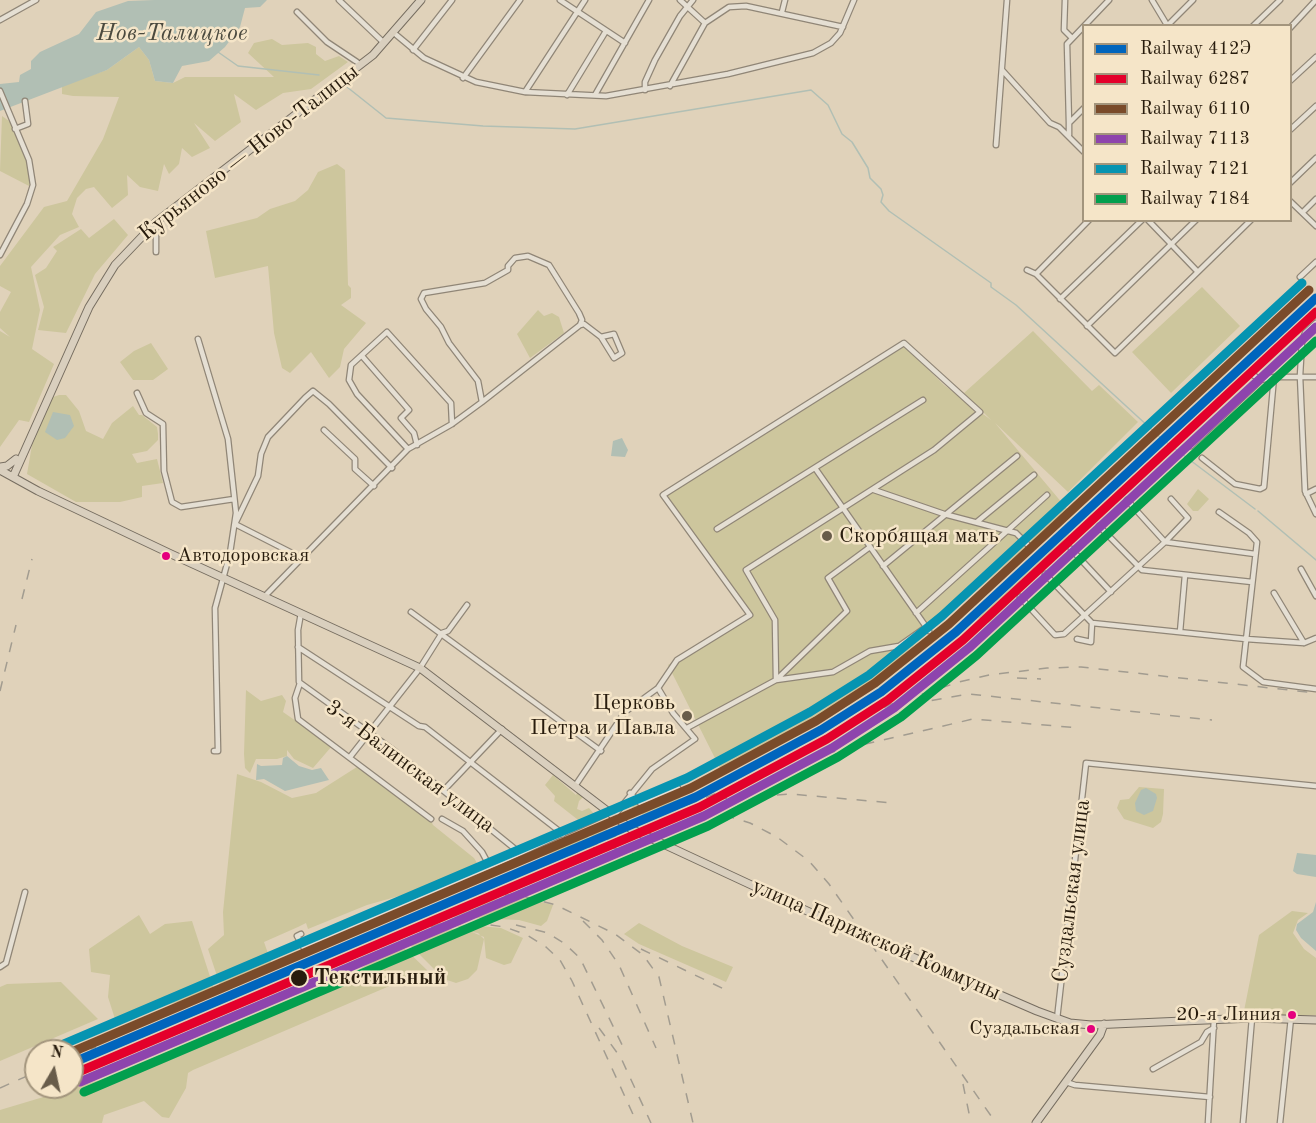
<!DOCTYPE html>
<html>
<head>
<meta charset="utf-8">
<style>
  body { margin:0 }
  #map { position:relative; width:1316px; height:1123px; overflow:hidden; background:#e0d2ba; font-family:"Old Standard TT",serif }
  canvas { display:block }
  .legend { position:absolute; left:1082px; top:24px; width:210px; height:198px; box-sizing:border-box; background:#f5e5c8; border:2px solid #a3957d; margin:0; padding:8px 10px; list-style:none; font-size:18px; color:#281c0d }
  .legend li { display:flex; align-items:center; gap:12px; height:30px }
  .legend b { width:30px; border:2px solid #a3957d }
  .north { position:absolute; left:24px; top:1039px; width:60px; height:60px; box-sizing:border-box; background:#f5e5c8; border:2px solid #a3957d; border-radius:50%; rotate:9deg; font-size:16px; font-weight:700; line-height:24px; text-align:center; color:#281c0d }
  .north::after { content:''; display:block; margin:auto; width:21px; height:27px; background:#685c4a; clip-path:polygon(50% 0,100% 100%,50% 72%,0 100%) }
</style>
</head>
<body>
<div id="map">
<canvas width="1316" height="1123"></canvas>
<ul class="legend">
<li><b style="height:8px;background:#0065bd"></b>Railway 412Э</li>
<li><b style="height:8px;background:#e4002b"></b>Railway 6287</li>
<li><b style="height:8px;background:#7a4b2a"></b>Railway 6110</li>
<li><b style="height:8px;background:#8e44ad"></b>Railway 7113</li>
<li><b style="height:8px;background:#0694b1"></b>Railway 7121</li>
<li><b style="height:8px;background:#029f4e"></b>Railway 7184</li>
</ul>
<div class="north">N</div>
</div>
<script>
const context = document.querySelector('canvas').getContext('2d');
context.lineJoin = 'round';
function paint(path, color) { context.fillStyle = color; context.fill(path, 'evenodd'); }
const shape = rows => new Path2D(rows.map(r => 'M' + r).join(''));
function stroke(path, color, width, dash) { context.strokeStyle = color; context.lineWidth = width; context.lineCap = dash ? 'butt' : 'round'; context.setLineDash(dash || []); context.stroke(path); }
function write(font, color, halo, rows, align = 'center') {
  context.font = font + ' "Old Standard TT",serif'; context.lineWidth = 5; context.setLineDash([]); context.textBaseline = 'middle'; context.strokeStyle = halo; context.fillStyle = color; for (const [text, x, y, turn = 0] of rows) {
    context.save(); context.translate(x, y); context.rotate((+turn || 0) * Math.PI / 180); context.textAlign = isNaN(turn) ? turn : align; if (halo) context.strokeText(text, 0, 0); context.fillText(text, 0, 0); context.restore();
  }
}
paint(shape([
  [272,39,282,45,308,43,316,47,316,54,325,61,339,56,348,62,311,89,283,93,256,110,234,94,241,122,215,141,194,123,210,148,192,157,182,148,179,164,169,174,164,164,158,191,140,187,127,175,128,195,112,208,94,187,86,189,77,198,72,214,79,227,60,235,31,267,40,310,32,349,54,364,29,422,19,420,0,447,0,331,10,337,0,328,0,312,11,292,0,286,0,266,44,207,67,201,103,139,119,97,73,96,62,94,62,85,107,70,139,47,149,60,155,81,173,83,185,77,274,77,248,53,254,43],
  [2,116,12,123,31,173,31,187,0,171],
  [337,164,345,170,348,285,351,288,351,298,341,305,366,323,344,349,340,367,329,378,311,352,290,373,282,368,274,333,268,266,215,278,206,231,257,218,270,209,295,201,308,190,318,172],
  [114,219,128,235,95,274,66,333,38,330,44,307,35,275,46,268,57,251,53,247,81,229,89,238],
  [1202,287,1240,326,1171,393,1132,352],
  [538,310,544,316,552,313,559,317,564,333,530,358,517,334],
  [1033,331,1092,391,1099,385,1138,422,1068,492,995,423,1068,510,842,709,722,772,668,665,750,615,667,495,904,345,944,385,991,420,964,393],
  [151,343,168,369,153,380,133,380,120,362,134,351],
  [59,395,66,395,79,411,86,431,103,439,112,423,133,406,139,415,142,415,157,427,158,434,158,440,147,451,132,454,137,463,157,459,163,483,142,486,142,497,120,502,76,502,27,474,32,445,53,397],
  [1198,489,1209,499,1198,511,1193,511,1187,504],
  [1069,534,1074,541,989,623,978,618],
  [246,690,261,701,282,695,286,701,283,712,332,746,313,768,294,759,287,750,287,756,277,759,256,759,250,773,245,768,244,754],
  [360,765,431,821,433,825,474,858,480,868,431,887,367,905,308,929,306,923,298,927,264,942,272,965,220,985,208,949,224,935,223,912,237,774,261,782,292,798,316,793],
  [553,775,576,795,578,791,585,795,579,801,577,809,582,811,589,808,595,815,592,819,582,823,554,801,555,796,545,785],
  [1139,787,1164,789,1163,814,1161,822,1153,828,1124,819,1117,808,1120,800,1129,799],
  [679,795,681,799,643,815,632,809,634,799,645,807],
  [608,820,607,831,595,837,589,836,585,843,523,862,522,857],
  [516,896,553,905,547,921,541,926,519,920,453,917,479,902],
  [1292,911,1308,913,1298,920,1293,933,1304,949,1316,958,1316,1015,1243,1016,1259,935],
  [139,915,150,934,165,924,192,921,215,992,115,1019,108,997,110,975,91,972,89,949],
  [639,923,682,946,733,967,726,982,639,944,624,934],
  [469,925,501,928,523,938,511,963,504,965,486,958,484,937,457,926],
  [441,927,478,933,484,939,477,970,468,979,456,983,444,979,408,943,410,939],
  [400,944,427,970,193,1070,188,1073,186,1088,169,1118,162,1117,144,1101,104,1115,102,1123,0,1123,0,1110,117,1075,342,980],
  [61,982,98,1019,0,1061,0,987,7,984]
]), '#cdc69d');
paint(shape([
  [154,0,267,0,260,7,245,8,240,27,225,47,209,61,182,66,173,83,155,81,149,60,139,47,107,70,0,111,0,84,19,82,20,75,31,69,31,61,40,52,79,34,96,12,128,1],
  [53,412,70,415,74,426,65,438,57,440,45,432],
  [622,438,628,450,625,457,611,456,613,441],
  [287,756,299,766,312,770,321,768,329,780,285,791,264,779,256,780,257,764,261,766,282,765,283,758],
  [1146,788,1156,794,1157,798,1153,811,1144,815,1136,811,1135,803,1141,790],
  [1297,853,1316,855,1316,877,1297,874,1293,871],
  [1316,902,1316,951,1301,938,1296,930,1297,924,1313,912]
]), '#b1bfb4');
stroke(shape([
  [218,52,238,66,319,75],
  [347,87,386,118,483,126,575,129,811,90,828,105,842,134,852,142,868,168,870,178,881,189,883,195,881,202,889,211,991,283,991,287,1016,305,1162,439],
  [1166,442,1255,509],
  [1258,511,1316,560]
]), '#b1bfb4', 1.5);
const minor = shape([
  [339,0,382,41],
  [560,0,625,43],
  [680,0,705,23],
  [1065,0,1064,30,1071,37],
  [1152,0,1167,25],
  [297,12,327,42,357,62],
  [782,12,785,0],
  [0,20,36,0],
  [1167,26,1193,0],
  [1253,26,1280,0],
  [1290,28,1316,0],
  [394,33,424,58,476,82,525,92,606,96,728,74,813,53,831,43,840,33,854,0],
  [413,50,452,0],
  [1003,71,1050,123,1059,127,1084,152],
  [463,78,520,0],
  [1290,81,1316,57],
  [670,86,705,23,729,7,746,6,843,27],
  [645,90,645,82,655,60,680,16,693,0],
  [0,91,29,160,33,185,27,204,0,255],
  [525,92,585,0],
  [567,95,606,31],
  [595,95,649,0],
  [1069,123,1067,44,1109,0],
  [15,129,28,124,25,101],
  [1290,130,1316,106],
  [1069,135,1069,123,1084,108],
  [996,145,1007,0],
  [1290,183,1316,158],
  [1290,201,1316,226],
  [1303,212,1316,199],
  [1148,220,1197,271],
  [156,222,156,252],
  [1027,270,1036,274,1115,353,1251,220],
  [1036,274,1089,220],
  [1300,277,1316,262],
  [1060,299,1142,220],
  [1316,323,1305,333,1302,342,1300,376,1305,491,1316,514],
  [580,325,584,324,601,337,614,334,622,353,614,358,601,337],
  [1087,326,1196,220],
  [198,339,228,439,236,513,230,553,215,608,218,751,214,751],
  [362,356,409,410,401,418,414,433,417,445],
  [1253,375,1261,380,1274,377,1316,377],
  [137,393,146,413,163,424,164,471,172,502,181,507,234,499],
  [482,402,478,381,449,343,441,327,426,309,421,299,424,293,485,283,508,270,508,266,515,258,528,256,549,265,579,313,582,320,580,325],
  [324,430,355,459,355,469,374,486],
  [1191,446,1261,380],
  [408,449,357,394,349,380,351,365,387,332,451,403,452,424],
  [1202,458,1235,484,1260,489,1264,487,1274,377],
  [815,468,929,631],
  [874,490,944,514,1016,533,1030,547],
  [1306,494,1316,489],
  [1127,500,1165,542,1255,554],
  [1219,512,1249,533,1257,542,1243,667,1263,682,1316,689],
  [978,521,1034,475],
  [1099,526,1142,570,1252,582],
  [717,529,923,400],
  [1071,549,1111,592],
  [302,558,235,524,258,476,261,454,268,437,305,398,313,391,329,404,392,468],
  [883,566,1017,456],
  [1301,569,1316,596],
  [1045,574,1092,623,1246,639,1304,643,1316,638],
  [1274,593,1304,643],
  [265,596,408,449,452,424,482,402,580,325],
  [1020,597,1055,635,1064,634,1165,542,1188,518,1171,499],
  [411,612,601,751],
  [301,613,298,630,299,682,392,749,520,853],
  [916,613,1047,495],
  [1180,632,1185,575],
  [1077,639,1091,642,1092,623],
  [298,647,419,726,425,727,563,834],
  [776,680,847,611,828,578,870,547],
  [300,683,295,698,298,719,431,819],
  [658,688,677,660,750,615,663,495,904,343,980,412,934,450,746,570,775,620,776,680],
  [687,728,776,680,833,672,870,651,899,646,926,627],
  [350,757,420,668,442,633,448,631,467,605],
  [575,786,625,712,658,688,673,713,695,739,652,769,613,817],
  [444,790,502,729],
  [630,793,640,803,678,788],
  [442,819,463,831,482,852,490,867,608,813],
  [301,934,297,936,304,948,490,867],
  [0,967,6,963,25,892],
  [1057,1019,1086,763,1316,786],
  [1153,1069,1201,1042,1207,1032,1214,1028],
  [1066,1082,1075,1085,1210,1097],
  [1208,1123,1214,1019],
  [1243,1123,1252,1018],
  [1280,1123,1291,1018]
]);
const major = shape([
  [0,467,7,466,16,459],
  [0,470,38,491,171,554,420,668,631,829,818,916,1037,1011,1070,1023,1091,1025,1252,1018,1316,1020],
  [13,477,89,307,115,265,156,222,373,55,421,0],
  [1036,1123,1100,1035,1104,1024]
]);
stroke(minor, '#908677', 7);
stroke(major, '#766d60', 9);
stroke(minor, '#e5dfd3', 4.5);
stroke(major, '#d9cfbe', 7);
stroke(shape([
  [22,599,32,559],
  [1017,678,1041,679],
  [0,691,16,625],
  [912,704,969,694,1212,720],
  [806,758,973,719,1080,728],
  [717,799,791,794,893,803],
  [685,811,714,812,750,823,777,837,809,861,829,884,996,1123],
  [613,834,770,772,844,728,889,705,959,682,989,675,1047,668,1081,667,1316,693],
  [593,848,614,848,650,859],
  [570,855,620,834],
  [485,898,515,894,556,905,615,934,643,955,659,977,693,1123],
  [583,921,602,940,619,965,656,1048],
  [516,925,548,933,565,944,580,958,626,1053],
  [412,933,440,924,483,924,505,927,527,935,546,947,560,960,572,981,637,1123],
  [641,949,726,990],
  [599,1028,621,1058,651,1123],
  [72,1057,96,1047],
  [963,1084,971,1123],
  [0,1088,36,1072]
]), '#a29c90', 1.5, [10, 10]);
stroke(shape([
  [72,1063,696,797,821,730,881,692,956,632,1316,298]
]), '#0065bd', 9);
stroke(shape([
  [76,1073,700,807,827,739,888,700,963,640,1316,312]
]), '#e4002b', 9);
stroke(shape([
  [72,1052,691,788,816,721,875,683,949,624,1309,290]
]), '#7a4b2a', 9);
stroke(shape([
  [80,1082,704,816,832,748,894,708,970,647,1316,327]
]), '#8e44ad', 9);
stroke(shape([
  [64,1044,687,778,810,712,869,675,942,616,1302,283]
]), '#0694b1', 9);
stroke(shape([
  [84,1092,708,826,838,757,901,717,977,655,1316,341]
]), '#029f4e', 9);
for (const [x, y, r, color] of [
  [827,536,6,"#685c4a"],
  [166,556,5,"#e5007d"],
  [687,716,6,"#685c4a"],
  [299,978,9,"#281c0d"],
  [1292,1015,5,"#e5007d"],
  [1091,1029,5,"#e5007d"]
]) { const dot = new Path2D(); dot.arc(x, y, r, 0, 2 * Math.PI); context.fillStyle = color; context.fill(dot); stroke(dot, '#f5e5c8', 2); }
write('20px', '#281c0d', '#f5e5c8', [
  ["Автодоровская",177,556,"left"],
  ["20-я Линия",1281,1015],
  ["Суздальская",1080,1029]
], 'right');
write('22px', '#281c0d', '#f5e5c8', [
  ["Курьяново — Ново-Талицы",249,153,-38],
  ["3-я Балинская улица",410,767,37],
  ["Суздальская улица",1072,891,-83],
  ["улица Парижской Коммуны",876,940,24]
]);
write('22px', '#281c0d', '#f5e5c8', [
  ["Скорбящая мать",839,536],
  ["Церковь",675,703,"right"],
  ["Петра и Павла",675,728,"right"]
], 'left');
write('bold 22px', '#281c0d', '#f5e5c8', [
  ["Текстильный",314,978]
], 'left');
write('italic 24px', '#4b4a3f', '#f5e5c8', [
  ["Нов-Талицкое",172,34]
]);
</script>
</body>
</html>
